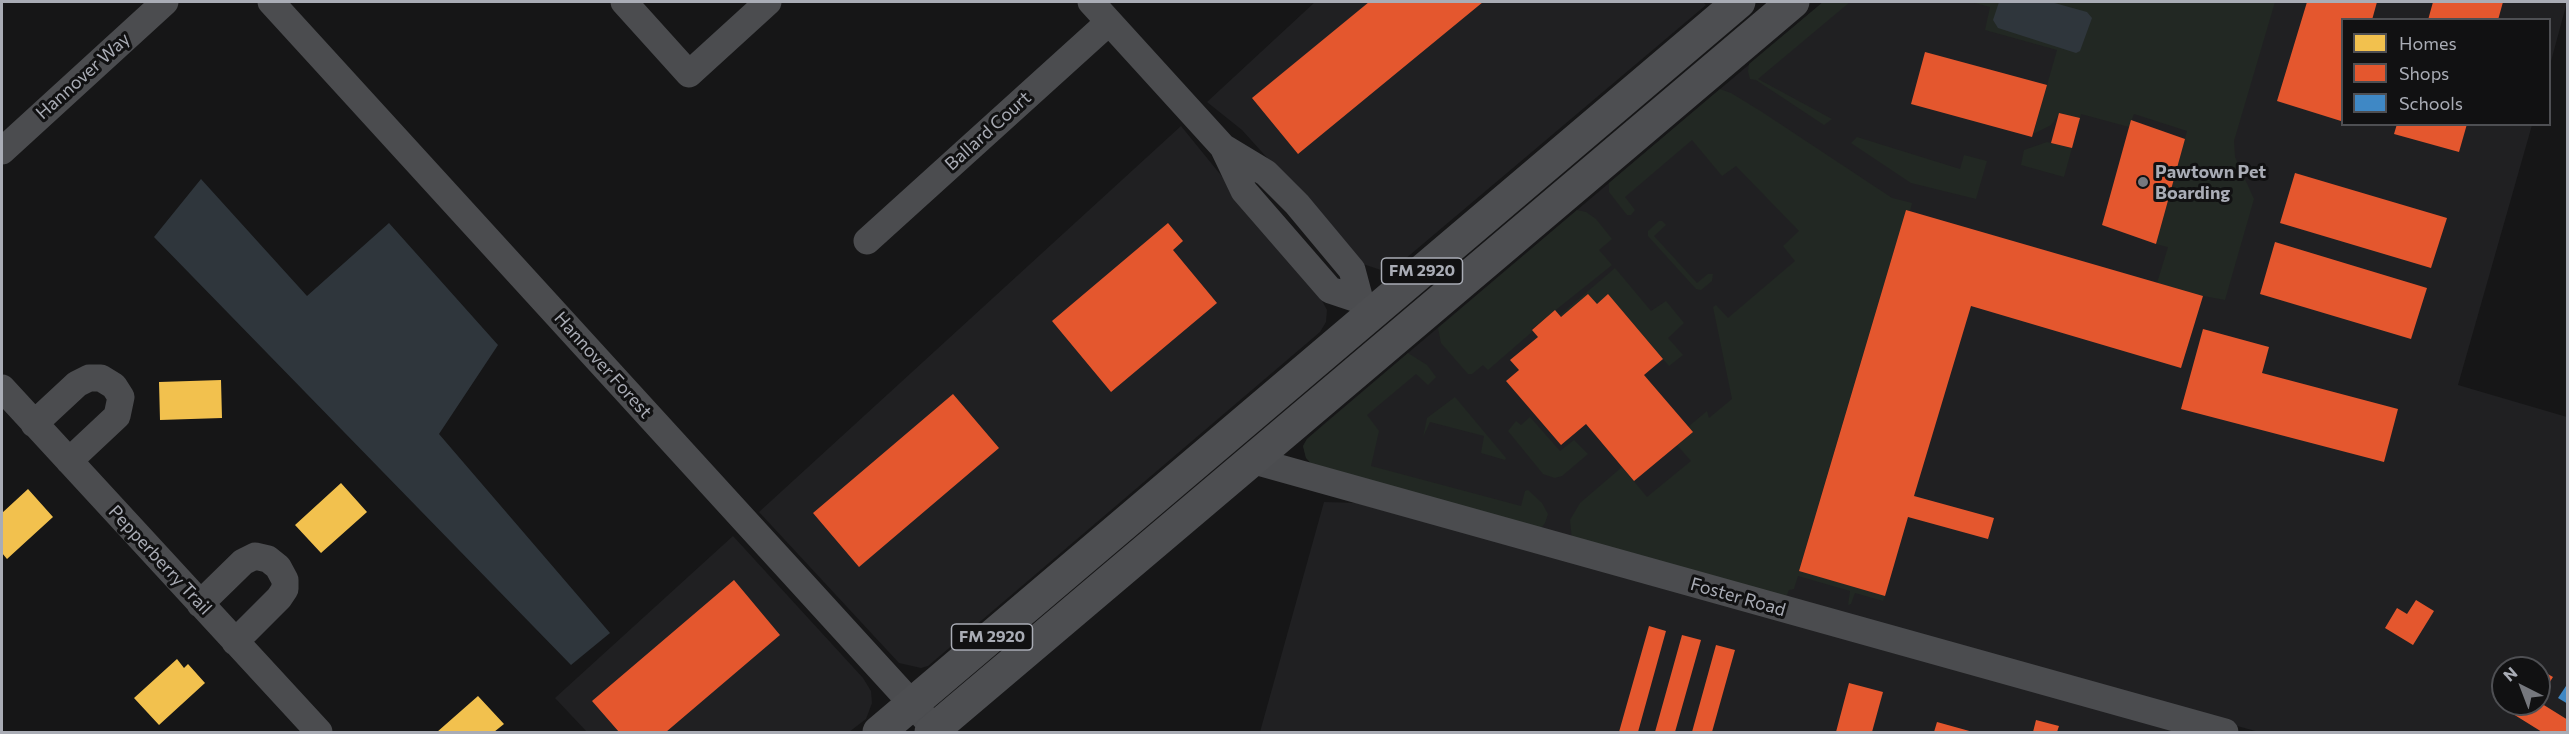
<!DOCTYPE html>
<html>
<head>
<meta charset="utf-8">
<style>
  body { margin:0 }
  #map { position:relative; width:2569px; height:734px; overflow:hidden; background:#161617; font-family:Commissioner,sans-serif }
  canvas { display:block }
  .frame { position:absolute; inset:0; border:3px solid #a9acb5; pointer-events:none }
  .legend { position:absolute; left:2341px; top:18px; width:210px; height:108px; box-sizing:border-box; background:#111112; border:2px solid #4e4f53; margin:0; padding:8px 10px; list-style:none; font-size:18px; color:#a9acb5 }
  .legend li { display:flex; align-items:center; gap:12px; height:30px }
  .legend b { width:30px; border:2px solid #4e4f53 }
  .north { position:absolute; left:2491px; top:656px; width:60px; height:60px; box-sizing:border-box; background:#111112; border:2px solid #4e4f53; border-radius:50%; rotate:318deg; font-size:16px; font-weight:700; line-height:24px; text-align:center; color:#a9acb5 }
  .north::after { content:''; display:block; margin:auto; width:21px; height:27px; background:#76787e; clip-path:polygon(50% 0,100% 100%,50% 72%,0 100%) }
</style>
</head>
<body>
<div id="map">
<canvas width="2569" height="734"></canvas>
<div class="frame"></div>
<ul class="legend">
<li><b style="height:16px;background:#f2c14e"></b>Homes</li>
<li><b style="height:16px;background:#e4572e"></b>Shops</li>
<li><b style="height:16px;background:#3f88c5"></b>Schools</li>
</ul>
<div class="north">N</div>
</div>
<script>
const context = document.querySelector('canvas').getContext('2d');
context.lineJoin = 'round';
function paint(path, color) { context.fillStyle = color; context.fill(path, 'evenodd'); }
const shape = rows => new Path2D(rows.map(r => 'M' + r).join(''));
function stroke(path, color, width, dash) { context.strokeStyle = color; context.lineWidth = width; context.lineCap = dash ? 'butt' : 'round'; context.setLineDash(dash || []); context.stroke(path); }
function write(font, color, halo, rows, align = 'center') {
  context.font = font + ' Commissioner,sans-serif'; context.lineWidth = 6; context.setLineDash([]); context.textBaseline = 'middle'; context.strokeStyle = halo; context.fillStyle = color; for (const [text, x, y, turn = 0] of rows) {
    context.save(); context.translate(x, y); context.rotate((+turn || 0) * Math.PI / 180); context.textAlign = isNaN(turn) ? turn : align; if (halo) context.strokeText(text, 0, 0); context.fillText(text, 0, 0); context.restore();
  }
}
paint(shape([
  [1315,2,1703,2,1706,5,1398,265,1384,271,1363,264,1242,130,1207,102],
  [1823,2,2567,2,2550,65,2550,20,2342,20,2342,124,2532,125,2458,385,2567,417,2567,732,2259,732,1478,516,1306,458,1303,446,1307,439,1324,424],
  [2503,668,2539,668,2539,704,2503,704],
  [1181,126,1320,297,1327,310,1326,322,1320,332,928,666,921,668,899,663,759,512],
  [1324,502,1357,503,2187,732,1260,732],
  [733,536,863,678,871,691,872,703,866,719,849,732,587,732,555,698]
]), '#202022');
paint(shape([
  [1823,2,1850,2,1758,79,1832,119,1824,125,1756,80,1750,79,1748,71,1749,64],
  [1971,2,2275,2,2234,141,2235,157,2254,199,2225,300,2203,296,2157,283,2168,247,2156,244,2187,131,2134,114,2129,127,2081,114,2080,118,2060,113,2051,125,2033,134,2057,50,1985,30,1990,7],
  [1720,89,1731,93,1762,112,1892,198,1912,203,1910,211,1906,210,1799,570,1885,596,1883,601,1855,593,1851,604,1848,605,1850,591,1798,576,1794,589,1789,590,1786,597,1572,540,1570,520,1580,503,1622,467,1647,497,1691,461,1677,445,1688,427,1707,411,1709,418,1732,399,1713,307,1716,305,1728,318,1795,261,1783,246,1799,231,1736,166,1722,176,1692,140,1625,197,1635,210,1631,215,1627,215,1609,192,1609,183],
  [1857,137,1960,169,1964,155,1987,161,1976,199,1911,183,1851,143],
  [2047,142,2072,148,2064,177,2021,165,2024,150],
  [1577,210,1586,212,1596,219,1612,239,1599,250,1612,265,1532,329,1533,331,1488,370,1483,365,1472,374,1468,374,1441,343,1438,328],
  [1659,221,1662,221,1666,225,1654,236,1697,283,1708,274,1713,274,1712,281,1701,290,1696,289,1648,236,1648,231],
  [1615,268,1651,311,1666,301,1684,323,1668,338,1683,355,1669,366,1608,295,1597,304,1588,294,1561,317,1559,316],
  [1408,353,1427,365,1436,377,1428,385,1416,374,1367,415,1379,431,1371,466,1521,506,1525,491,1528,490,1542,503,1548,514,1545,523,1538,532,1314,467,1306,458,1303,446,1307,439],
  [1455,397,1506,458,1505,460,1481,453,1484,436,1430,422,1423,437,1427,418],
  [1530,417,1560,451,1574,440,1588,454,1562,476,1555,478,1543,474,1508,431,1516,421,1521,425]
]), '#222823');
paint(shape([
  [1999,2,2051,2,2087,12,2092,18,2080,51,2076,53,1998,28,1993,20],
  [201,179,307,296,389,223,498,345,439,434,610,633,571,665,154,237]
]), '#2f363c');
paint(shape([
  [221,380,222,418,160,420,159,382],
  [341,483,367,512,321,553,295,525],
  [28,489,53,517,7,559,2,553,2,513],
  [177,659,184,668,188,664,205,683,159,725,134,698],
  [478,696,504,724,494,732,437,732]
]), '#f2c14e');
paint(shape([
  [1369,2,1483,2,1298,154,1252,98],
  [2307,2,2377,2,2372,20,2342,20,2341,121,2277,101],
  [2433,2,2503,2,2498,20,2428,20],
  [1925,52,2047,85,2032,137,1911,104],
  [2059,113,2080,118,2072,148,2051,143],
  [2131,120,2185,139,2156,244,2102,225],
  [2397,124,2467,124,2459,152,2394,134],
  [2295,173,2447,218,2431,268,2280,223],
  [1906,210,2203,296,2181,368,1971,306,1914,496,1994,518,1988,539,1908,517,1885,596,1799,571],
  [1168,223,1183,241,1173,250,1217,303,1111,392,1052,321],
  [2275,242,2427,288,2411,339,2260,294],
  [1588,294,1597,304,1608,294,1663,359,1644,375,1693,432,1634,481,1586,424,1561,445,1506,381,1519,370,1510,360,1538,337,1532,330,1555,310,1561,317],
  [2203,329,2269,347,2262,373,2398,409,2384,462,2181,409],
  [953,394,999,448,859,567,813,513],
  [734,580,780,635,666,732,619,732,592,701],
  [2416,600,2434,611,2413,645,2385,628,2397,608,2407,614],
  [1649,626,1666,631,1638,732,1619,732],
  [1682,635,1701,640,1675,732,1655,732],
  [1716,645,1735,650,1712,732,1692,732],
  [2539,669,2553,677,2539,699],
  [1849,683,1883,692,1872,732,1836,732],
  [2539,702,2568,720,2568,732,2542,732,2505,709,2508,704,2539,704],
  [2036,720,2059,726,2057,732,2033,732],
  [1937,722,1973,732,1934,732]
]), '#e4572e');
paint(shape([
  [2568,683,2568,704,2558,698]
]), '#3f88c5');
stroke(shape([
  [271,2,926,719],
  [624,2,689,74,768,2],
  [1091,2,1223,147,1266,173,1297,204,1352,270,1360,300],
  [1223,147,1244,191,1330,290,1360,300,1370,308],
  [2,151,165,2],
  [867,241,1109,22],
  [2,388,319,732],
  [34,424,77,384,89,378,101,378,114,386,121,397,117,416,69,461],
  [1251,460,2225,732],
  [200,604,243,562,255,556,268,559,278,567,285,580,285,589,279,598,235,642]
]), '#4b4c4f', 27);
stroke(shape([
  [879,732,1739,2],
  [931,732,1793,2]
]), '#4d4e51', 33);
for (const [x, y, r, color] of [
  [2143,182,6,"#76787e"]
]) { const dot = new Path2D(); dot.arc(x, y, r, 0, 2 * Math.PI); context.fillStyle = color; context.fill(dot); stroke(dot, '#111112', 2); }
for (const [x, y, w] of [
  [1422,271,81],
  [992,637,81]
]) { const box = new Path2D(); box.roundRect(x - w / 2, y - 13, w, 26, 4.5); context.fillStyle = '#111112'; context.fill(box); stroke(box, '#a9acb5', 1.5); }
write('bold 16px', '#a9acb5', null, [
  ["FM 2920",1422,271],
  ["FM 2920",992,637]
]);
write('18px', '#a9acb5', '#111112', [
  ["Hannover Way",83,76,-42],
  ["Ballard Court",988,131,-42],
  ["Hannover Forest",603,365,48],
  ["Pepperberry Trail",160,560,47],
  ["Foster Road",1738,597,16]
]);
write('bold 18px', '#a9acb5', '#111112', [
  ["Pawtown Pet",2155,172],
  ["Boarding",2155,193]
], 'left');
</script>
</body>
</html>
